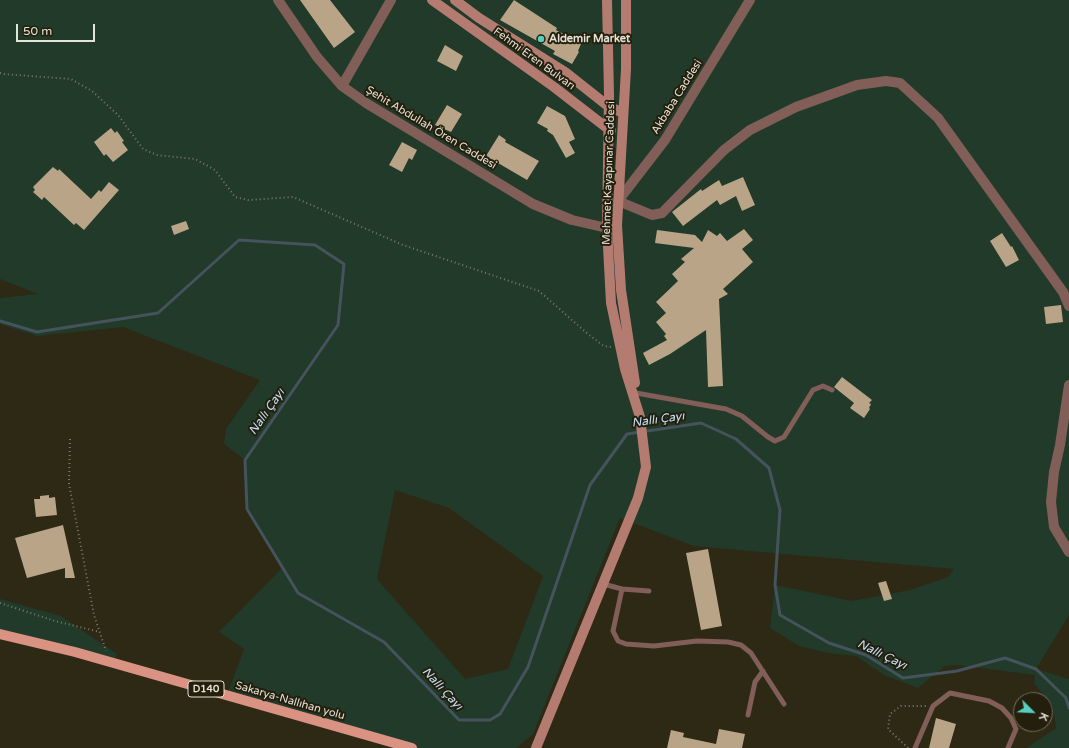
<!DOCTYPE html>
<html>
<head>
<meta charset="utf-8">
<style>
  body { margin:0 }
  #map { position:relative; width:1069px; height:748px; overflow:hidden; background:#2d2915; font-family:"Varela Round",sans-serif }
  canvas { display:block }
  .north { position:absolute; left:1013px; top:692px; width:40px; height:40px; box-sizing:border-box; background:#231f0c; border:1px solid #716d5d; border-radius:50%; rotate:114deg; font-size:11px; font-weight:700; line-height:16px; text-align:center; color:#e5e2d6 }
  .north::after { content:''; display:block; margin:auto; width:14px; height:18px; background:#58cebf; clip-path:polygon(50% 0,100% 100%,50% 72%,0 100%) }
  .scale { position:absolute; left:16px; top:24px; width:79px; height:18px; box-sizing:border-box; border:2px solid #e5e2d6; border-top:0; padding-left:5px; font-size:12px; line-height:14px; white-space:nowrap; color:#e5e2d6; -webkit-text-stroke:3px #231f0c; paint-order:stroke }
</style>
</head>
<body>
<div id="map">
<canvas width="1069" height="748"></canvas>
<div class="north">K</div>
<div class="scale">50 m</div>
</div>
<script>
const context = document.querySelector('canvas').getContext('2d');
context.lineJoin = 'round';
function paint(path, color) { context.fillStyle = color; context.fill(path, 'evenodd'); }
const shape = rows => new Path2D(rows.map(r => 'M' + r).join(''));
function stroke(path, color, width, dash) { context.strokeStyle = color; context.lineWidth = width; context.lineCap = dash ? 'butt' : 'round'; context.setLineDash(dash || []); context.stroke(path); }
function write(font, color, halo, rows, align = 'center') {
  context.font = font + ' "Varela Round",sans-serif'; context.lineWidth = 4; context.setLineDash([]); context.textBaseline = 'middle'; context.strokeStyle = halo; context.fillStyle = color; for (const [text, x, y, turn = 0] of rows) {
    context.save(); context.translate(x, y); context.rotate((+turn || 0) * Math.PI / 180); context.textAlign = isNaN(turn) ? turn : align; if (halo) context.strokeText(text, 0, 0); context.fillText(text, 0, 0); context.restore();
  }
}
paint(shape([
  [0,0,1069,0,1069,615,1036,669,1069,679,1069,748,1026,748,1056,728,1053,706,1034,683,1035,675,957,665,945,666,918,688,884,675,856,656,828,653,799,646,770,628,775,585,852,601,910,590,948,577,954,569,694,546,620,518,533,734,516,748,412,748,227,695,244,649,219,632,283,567,247,506,245,460,224,444,226,429,260,380,123,327,37,336,0,324,0,298,38,294,0,279],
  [395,490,449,508,543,576,508,669,465,679,377,579],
  [0,599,61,616,117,654,114,663,0,634]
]), '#213a29');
stroke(shape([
  [0,321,37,332,158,313,239,240,315,245,344,264,338,325,245,460,247,509,298,593,384,642,459,720,490,720,500,714,528,667,590,485,627,434,701,423,736,439,769,468,780,510,775,585,780,615,829,643,866,655,903,678,957,671,1005,658,1036,669,1066,698,1069,708]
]), '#45535c', 3);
paint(shape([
  [300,0,330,0,355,32,334,48],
  [514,0,557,28,556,30,581,44,578,51,579,52,572,64,553,54,555,51,500,20],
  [445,45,463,56,456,71,437,61],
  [447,105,462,114,451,132,435,125],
  [547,106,565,116,575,139,569,142,575,153,566,158,553,135,547,131,548,129,537,123],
  [111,128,115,133,117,131,124,141,122,142,128,150,113,162,106,154,104,156,94,142],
  [499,135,506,140,505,142,539,161,527,180,486,156],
  [402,142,417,150,412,160,409,158,402,172,389,165],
  [53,167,58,171,59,169,91,199,99,190,101,192,109,182,119,190,84,230,76,223,74,225,44,197,42,200,33,192,35,190,33,187],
  [743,177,755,205,742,211,736,196,720,205,717,200,683,226,672,212,701,189,702,191,719,180,722,186],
  [186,221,189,229,174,235,171,226],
  [744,229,753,240,742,249,753,262,723,289,728,294,719,299,723,386,708,387,706,330,670,354,649,365,643,353,667,340,664,336,666,334,656,322,666,313,656,302,678,281,672,274,685,262,681,259,694,248,655,243,657,230,695,235,702,242,708,230,717,236,720,233,727,241],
  [1002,233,1011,247,1012,246,1019,260,1006,267,990,241],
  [1061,305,1063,322,1046,324,1044,307],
  [842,377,872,400,869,403,871,404,869,408,870,409,864,418,850,408,854,403,834,387],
  [49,495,49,498,55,497,57,515,36,517,34,499,40,499,40,496],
  [63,525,75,578,65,578,65,568,27,578,15,538],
  [708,549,722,626,701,630,686,553],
  [886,581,892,599,884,601,878,583],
  [936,718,956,724,949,748,929,748],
  [719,729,745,734,742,748,667,748,671,730,684,733,683,737,716,744]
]), '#b9a487');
stroke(shape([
  [0,73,3,74,71,79,92,91,118,115,143,149,157,155,195,159,215,170,235,197,248,200,293,197,403,245,539,291,589,335,604,346,611,347],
  [70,439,69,484,94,615,106,651],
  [0,603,55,621,100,632],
  [908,748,888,729,890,714,901,706,926,706]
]), '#7e7a6a', 2, [1, 3]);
stroke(shape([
  [636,393,726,409,742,416,768,437,775,441,784,437,813,390,823,386,832,390],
  [603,584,622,589,649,591],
  [622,589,613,631,618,641,626,644,654,646,697,641,728,642,741,645,751,653,784,704],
  [748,715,755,682,763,671],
  [915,748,933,706,950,693,989,701,1002,708,1011,718,1016,729,1008,748]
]), '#815e57', 5);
stroke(shape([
  [278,0,317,57,342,86,366,103,533,204,572,220,607,228],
  [750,0,665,140,618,201,652,215,662,213,724,150,750,130,796,107,857,85,886,81,900,83,938,118,1063,292,1069,306],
  [342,86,391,0],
  [1069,385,1060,445,1054,472,1051,502,1054,527,1069,552]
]), '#815e57', 10);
stroke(shape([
  [432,0,554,87,611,131],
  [455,0,479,18,565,72,608,106,623,113],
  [626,0,626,69,617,225,621,290,635,383],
  [536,748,638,498,646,467,640,417,625,369,611,303,607,228,609,95,607,0]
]), '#b47b70', 10);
stroke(shape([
  [0,634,75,652,412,748]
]), '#da9283', 10);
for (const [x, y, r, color] of [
  [541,39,4,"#58cebf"]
]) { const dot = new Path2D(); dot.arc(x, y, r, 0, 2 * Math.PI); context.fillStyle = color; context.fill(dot); stroke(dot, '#231f0c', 1.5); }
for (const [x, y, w] of [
  [206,689,36]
]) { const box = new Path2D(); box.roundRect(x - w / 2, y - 8, w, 16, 3); context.fillStyle = '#231f0c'; context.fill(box); stroke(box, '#e5e2d6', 1); }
write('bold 10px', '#e5e2d6', null, [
  ["D140",206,689]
]);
write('bold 11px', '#e5e2d6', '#231f0c', [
  ["Aldemir Market",549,39]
], 'left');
write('11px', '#e5e2d6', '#231f0c', [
  ["Fehmi Eren Bulvarı",534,59,36],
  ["Akbaba Caddesi",677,97,-58],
  ["Şehit Abdullah Ören Caddesi",431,128,31],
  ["Mehmet Kayapınar Caddesi",609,173,-88],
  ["Sakarya-Nallıhan yolu",290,701,16]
]);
write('italic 12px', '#c2e0f9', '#231f0c', [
  ["Nallı Çayı",267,412,-55],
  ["Nallı Çayı",658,420,-8],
  ["Nallı Çayı",882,655,26],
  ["Nallı Çayı",442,689,47]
]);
</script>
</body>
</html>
